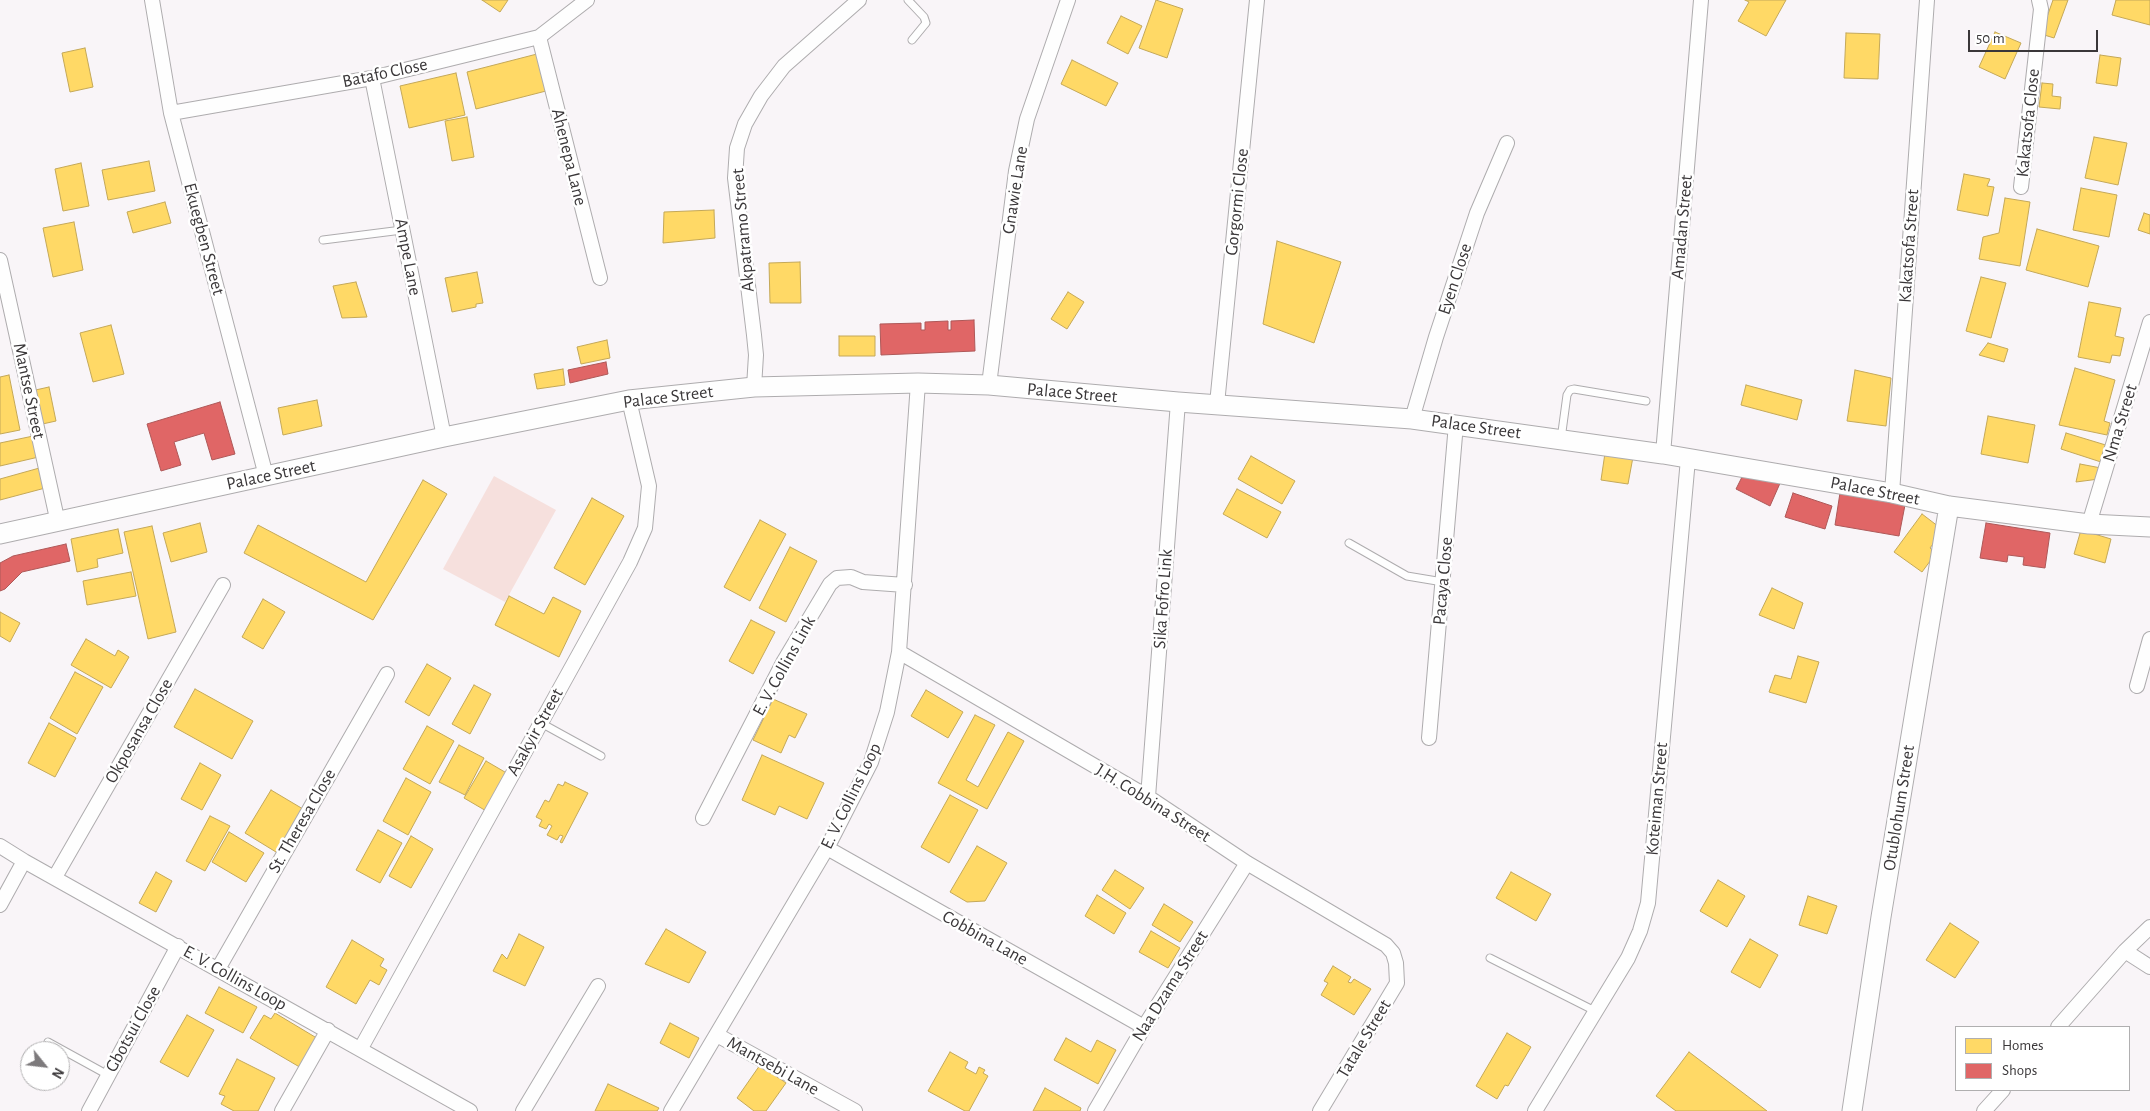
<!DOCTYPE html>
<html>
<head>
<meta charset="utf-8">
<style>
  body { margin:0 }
  #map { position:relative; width:2150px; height:1111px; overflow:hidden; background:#f9f5f8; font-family:"Alegreya Sans",sans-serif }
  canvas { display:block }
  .legend { position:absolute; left:1955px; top:1026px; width:175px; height:65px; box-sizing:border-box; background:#fff; border:1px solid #b0afb0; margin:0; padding:6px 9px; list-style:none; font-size:15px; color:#3a3739 }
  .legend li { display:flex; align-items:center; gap:10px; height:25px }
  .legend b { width:25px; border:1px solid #b0afb0 }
  .north { position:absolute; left:20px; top:1041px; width:50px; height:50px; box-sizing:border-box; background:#fff; border:1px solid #b0afb0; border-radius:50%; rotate:119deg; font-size:14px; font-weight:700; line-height:20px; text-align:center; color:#3a3739 }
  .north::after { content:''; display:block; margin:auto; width:18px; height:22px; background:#7d7a7c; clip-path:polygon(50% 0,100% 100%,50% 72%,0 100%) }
  .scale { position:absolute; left:1968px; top:30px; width:130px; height:22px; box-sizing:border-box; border:2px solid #3a3739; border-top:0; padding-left:6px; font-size:15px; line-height:18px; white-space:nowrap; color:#3a3739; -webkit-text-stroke:4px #fff; paint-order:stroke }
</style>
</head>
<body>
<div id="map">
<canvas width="2150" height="1111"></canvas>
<ul class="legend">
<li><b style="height:14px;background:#ffd966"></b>Homes</li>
<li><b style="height:14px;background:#e06666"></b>Shops</li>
</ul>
<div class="north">N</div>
<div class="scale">50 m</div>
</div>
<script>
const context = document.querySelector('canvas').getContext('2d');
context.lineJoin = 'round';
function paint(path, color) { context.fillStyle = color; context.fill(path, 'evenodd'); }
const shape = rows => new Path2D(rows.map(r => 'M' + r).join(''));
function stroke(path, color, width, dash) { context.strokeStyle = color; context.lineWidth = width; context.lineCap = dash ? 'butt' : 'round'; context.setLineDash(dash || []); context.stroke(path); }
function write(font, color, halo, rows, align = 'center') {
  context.font = font + ' "Alegreya Sans",sans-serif'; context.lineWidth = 5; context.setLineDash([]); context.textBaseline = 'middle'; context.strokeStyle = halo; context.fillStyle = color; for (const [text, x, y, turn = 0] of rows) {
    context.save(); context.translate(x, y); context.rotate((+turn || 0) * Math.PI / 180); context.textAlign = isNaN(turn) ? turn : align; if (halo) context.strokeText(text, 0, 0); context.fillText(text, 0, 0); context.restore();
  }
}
paint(shape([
  [494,476,556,510,505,602,443,569]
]), '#f6e0dd');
const homes = shape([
  [482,0,508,0,500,12,482,0],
  [1156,0,1183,9,1167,58,1139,48,1156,0],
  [1745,0,1786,0,1766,36,1738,21,1749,2,1745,0],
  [2053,0,2068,0,2054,38,2041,34,2053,0],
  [2116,0,2150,0,2150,25,2112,15,2116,0],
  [1121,16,1142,26,1128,54,1107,43,1121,16],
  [1995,32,2021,43,2005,79,1979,67,1995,32],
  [1846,33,1880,34,1878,79,1844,78,1846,33],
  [85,48,93,87,70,92,62,53,85,48],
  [537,54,546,91,476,109,467,72,537,54],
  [2100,55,2121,58,2117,86,2096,83,2100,55],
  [1072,60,1118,83,1106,106,1061,84,1072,60],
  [456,73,465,115,409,128,400,86,456,73],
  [2042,83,2053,84,2052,96,2061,97,2060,109,2039,107,2042,83],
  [467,117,474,157,452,161,445,121,467,117],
  [2094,137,2127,143,2118,185,2085,178,2094,137],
  [149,161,155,191,108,200,102,170,149,161],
  [81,163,89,206,63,211,55,169,81,163],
  [1964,174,1990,179,1987,186,1994,187,1988,216,1957,210,1964,174],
  [2081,188,2117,195,2109,237,2073,230,2081,188],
  [2005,198,2030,202,2020,266,1979,259,1983,237,1999,233,2005,198],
  [165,202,171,223,133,233,127,212,165,202],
  [714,210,715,238,663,243,664,212,714,210],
  [2144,213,2150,215,2150,234,2138,230,2144,213],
  [74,222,83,270,53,277,43,228,74,222],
  [2037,229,2099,246,2088,287,2026,270,2037,229],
  [1277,241,1341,262,1314,343,1263,324,1277,241],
  [800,262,801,303,770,303,769,263,800,262],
  [477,272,483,303,476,304,476,307,452,312,445,278,477,272],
  [1981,277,2006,283,1991,338,1966,331,1981,277],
  [356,282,367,317,342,318,333,286,356,282],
  [1068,292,1084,302,1067,329,1051,319,1068,292],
  [2089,302,2121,308,2115,336,2124,338,2120,356,2112,355,2110,363,2078,357,2089,302],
  [111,325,124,374,93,382,80,333,111,325],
  [839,336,875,336,875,356,839,356,839,336],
  [607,340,610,358,581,364,577,347,607,340],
  [1988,343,2008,349,2004,362,1979,355,1988,343],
  [2075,368,2115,380,2104,421,2110,423,2107,435,2059,425,2075,368],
  [563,369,565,385,537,389,534,374,563,369],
  [1855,370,1891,378,1886,426,1847,421,1855,370],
  [9,375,20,430,0,434,0,377,9,375],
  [1746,385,1802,400,1797,420,1741,405,1746,385],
  [49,387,56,421,38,425,31,391,49,387],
  [317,400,322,426,283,435,278,408,317,400],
  [1988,416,2035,425,2028,463,1981,454,1988,416],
  [2066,433,2109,446,2104,463,2061,449,2066,433],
  [38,435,43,456,0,466,0,443,38,435],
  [1605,453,1633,457,1628,484,1601,480,1605,453],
  [1251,456,1295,481,1282,504,1238,479,1251,456],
  [2080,464,2101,468,2099,479,2076,482,2080,464],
  [43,467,49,487,0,500,0,479,43,467],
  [423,480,447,494,373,620,244,553,258,525,366,582,423,480],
  [1237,489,1281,512,1267,538,1223,514,1237,489],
  [592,498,624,516,585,585,554,568,592,498],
  [1922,514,1943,530,1930,548,1936,553,1922,572,1894,552,1922,514],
  [760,520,786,534,750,601,724,587,760,520],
  [200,523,207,552,171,562,163,533,200,523],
  [152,526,176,632,148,639,124,532,152,526],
  [118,529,123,553,97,559,98,567,77,572,71,539,118,529],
  [2081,530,2111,539,2105,563,2074,554,2081,530],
  [790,547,817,561,786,622,759,608,790,547],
  [131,572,136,596,87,605,83,581,131,572],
  [1772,588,1803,603,1794,629,1759,615,1772,588],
  [509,596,544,614,553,597,581,611,559,657,495,625,509,596],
  [263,599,285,612,263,649,242,637,263,599],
  [0,612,20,623,10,642,0,636,0,612],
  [751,620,775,632,753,674,729,661,751,620],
  [86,639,115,656,118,650,129,657,111,688,71,665,86,639],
  [1798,656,1819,662,1806,703,1769,692,1775,675,1791,679,1798,656],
  [427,664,451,678,429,716,405,702,427,664],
  [75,672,103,687,77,734,50,718,75,672],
  [474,685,491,694,470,734,452,724,474,685],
  [195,689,253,721,232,759,174,727,195,689],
  [926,690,963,712,948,738,911,716,926,690],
  [773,699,807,714,795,738,789,735,781,753,753,740,773,699],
  [975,715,995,725,966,780,978,787,1008,732,1024,741,987,809,938,783,975,715],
  [49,723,76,738,55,777,28,763,49,723],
  [427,726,454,741,430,784,403,769,427,726],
  [459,745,484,758,465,795,439,782,459,745],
  [762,755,824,783,807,819,779,806,775,815,742,800,762,755],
  [486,761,510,775,488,812,464,798,486,761],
  [200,763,221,775,202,810,181,799,200,763],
  [406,778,431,792,408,835,383,821,406,778],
  [565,782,588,793,562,843,560,842,563,836,560,835,557,840,547,835,552,826,549,824,546,829,539,826,542,820,536,817,545,800,549,802,558,784,563,786,565,782],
  [271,790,303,809,276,852,245,833,271,790],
  [950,795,978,810,949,863,921,847,950,795],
  [210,816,230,826,205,871,186,861,210,816],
  [378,830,402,843,380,883,356,870,378,830],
  [229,832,264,853,246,882,212,862,229,832],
  [411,836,433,849,411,888,389,876,411,836],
  [977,846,1007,863,985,901,967,902,950,892,977,846],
  [1115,870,1144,888,1130,909,1102,890,1115,870],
  [156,872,172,881,156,912,139,903,156,872],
  [1511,872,1551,894,1536,921,1496,898,1511,872],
  [1718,880,1745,896,1727,927,1700,911,1718,880],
  [1097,895,1126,913,1114,934,1085,916,1097,895],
  [1808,896,1837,906,1827,934,1799,925,1808,896],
  [1164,904,1193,922,1180,942,1152,925,1164,904],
  [1950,923,1979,942,1955,978,1926,960,1950,923],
  [666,929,706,952,689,983,645,964,666,929],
  [1151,931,1180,948,1168,968,1139,952,1151,931],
  [519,934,544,947,525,986,493,971,502,954,507,959,519,934],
  [1750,939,1778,955,1760,988,1731,972,1750,939],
  [352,940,384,959,380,966,387,970,379,985,370,980,356,1004,326,987,352,940],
  [1333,966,1351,977,1348,982,1351,983,1354,979,1371,989,1354,1015,1321,995,1328,983,1324,981,1333,966],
  [219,987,257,1007,243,1033,205,1013,219,987],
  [275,1013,320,1040,303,1069,250,1038,264,1015,271,1019,275,1013],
  [187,1015,214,1030,188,1077,160,1062,187,1015],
  [670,1023,699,1038,689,1058,660,1043,670,1023],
  [1507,1033,1531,1047,1508,1086,1505,1085,1497,1099,1476,1086,1507,1033],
  [1066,1038,1091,1052,1097,1040,1116,1050,1098,1084,1054,1060,1066,1038],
  [950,1052,968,1062,965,1068,976,1074,979,1067,985,1070,983,1073,988,1076,969,1111,965,1111,928,1091,950,1052],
  [1689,1052,1767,1111,1676,1111,1656,1096,1689,1052],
  [237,1059,275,1078,258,1111,234,1111,221,1104,225,1096,219,1094,237,1059],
  [760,1065,786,1083,766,1111,754,1111,737,1098,760,1065],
  [608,1084,659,1108,657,1111,595,1111,608,1084],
  [1045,1088,1081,1108,1080,1111,1033,1111,1045,1088]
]);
paint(homes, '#ffd966');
stroke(homes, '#c4a858', 1);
const shops = shape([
  [974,320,975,351,881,355,880,324,921,323,921,330,925,330,925,322,948,321,948,330,951,330,951,321,974,320],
  [606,362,608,374,570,383,568,370,606,362],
  [220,402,235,454,212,460,204,433,174,442,181,465,161,471,147,424,220,402],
  [1745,471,1781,481,1770,506,1736,489,1745,471],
  [1793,493,1832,506,1825,529,1785,517,1793,493],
  [1840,493,1905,505,1899,536,1835,525,1840,493],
  [1986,523,2050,533,2045,568,2023,565,2024,557,2008,555,2007,562,1980,558,1986,523],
  [66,544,70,561,22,572,5,589,0,591,0,563,13,556,66,544]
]);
paint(shops, '#e06666');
stroke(shops, '#ae5858', 1);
const lane = shape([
  [908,0,924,17,926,23,912,40],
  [323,240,402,230],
  [1561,439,1567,395,1570,390,1574,389,1646,401],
  [1349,543,1407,576,1443,582],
  [541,723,601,756],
  [1490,958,1595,1011],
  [48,1042,108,1075]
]);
const street = shape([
  [152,0,171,113,266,476],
  [539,37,600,278],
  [372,78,444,437],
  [171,113,372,78,539,37,587,0],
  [2021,187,2041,9,2039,0],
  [0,260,58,523],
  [989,385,1016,171,1027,119,1068,0],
  [754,387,756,355,754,335,735,178,737,148,745,124,761,96,784,66,859,0],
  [1217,404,1257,0],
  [1412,419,1436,337,1477,213,1507,143],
  [1663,454,1701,0],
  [1892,493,1927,0],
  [2089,524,2150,322],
  [899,652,1148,797,1247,863,1386,945,1393,953,1396,963,1397,983,1320,1111],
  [2137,686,2150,639],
  [1429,738,1456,424],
  [1148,797,1178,402],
  [703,818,784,661,830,584,837,578,851,577,863,582,905,585],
  [0,846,24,861,470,1111],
  [827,848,1144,1027],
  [55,877,223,585],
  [0,905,24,861],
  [2125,951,2150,967],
  [218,969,387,674],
  [2058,1027,2125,951,2150,927],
  [717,1035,855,1111],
  [361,1048,630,562,645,528,649,486,629,400],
  [89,1111,178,946],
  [282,1111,328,1030],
  [523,1111,598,986],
  [671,1111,827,848,871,762,887,712,899,652,918,383],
  [1095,1111,1144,1027,1247,863],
  [1535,1111,1628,958,1640,931,1648,903,1688,459],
  [1984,1111,2003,1090]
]);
const secondary = shape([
  [0,534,444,437,629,400,754,387,918,383,989,385,1178,402,1412,419,1663,454,1892,493,1949,506,2089,524,2150,527],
  [1852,1111,1881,917,1949,506]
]);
stroke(lane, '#aeacae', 9);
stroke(street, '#aeacae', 16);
stroke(secondary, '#aeacae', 21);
stroke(lane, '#fefefe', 7);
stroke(street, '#fefefe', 14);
stroke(secondary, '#fefefe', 19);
write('18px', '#3a3739', '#fff', [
  ["Batafo Close",385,73,-12],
  ["Kakatsofa Close",2028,123,-84],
  ["Ahenepa Lane",569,157,76],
  ["Gnawie Lane",1015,190,-81],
  ["Gorgormi Close",1237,202,-84],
  ["Amadan Street",1682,227,-85],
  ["Akpatramo Street",743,230,-95],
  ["Ekuegben Street",204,239,75],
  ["Kakatsofa Street",1909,246,-86],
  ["Ampe Lane",408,257,79],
  ["Eyen Close",1455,279,-72],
  ["Mantse Street",29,391,78],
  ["Palace Street",1072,393,5],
  ["Palace Street",668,397,-7],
  ["Nma Street",2120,423,-73],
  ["Palace Street",1476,427,8],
  ["Palace Street",271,475,-12],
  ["Palace Street",1875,491,11],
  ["Pacaya Close",1443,581,-85],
  ["Sika Fofro Link",1163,599,-86],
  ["E. V. Collins Link",784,666,-61],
  ["Okposansa Close",139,731,-60],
  ["Asakyir Street",535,732,-61],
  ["E. V. Collins Loop",851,796,-64],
  ["Koteiman Street",1657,799,-85],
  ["J.H. Cobbina Street",1153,803,32],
  ["Otublohum Street",1899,808,-81],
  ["St. Theresa Close",302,821,-60],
  ["Cobbina Lane",985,938,29],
  ["E. V. Collins Loop",235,978,29],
  ["Naa Dzama Street",1170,986,-58],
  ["Gbotsui Close",133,1029,-61],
  ["Tatale Street",1364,1039,-59],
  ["Mantsebi Lane",773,1066,29]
]);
</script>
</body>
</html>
